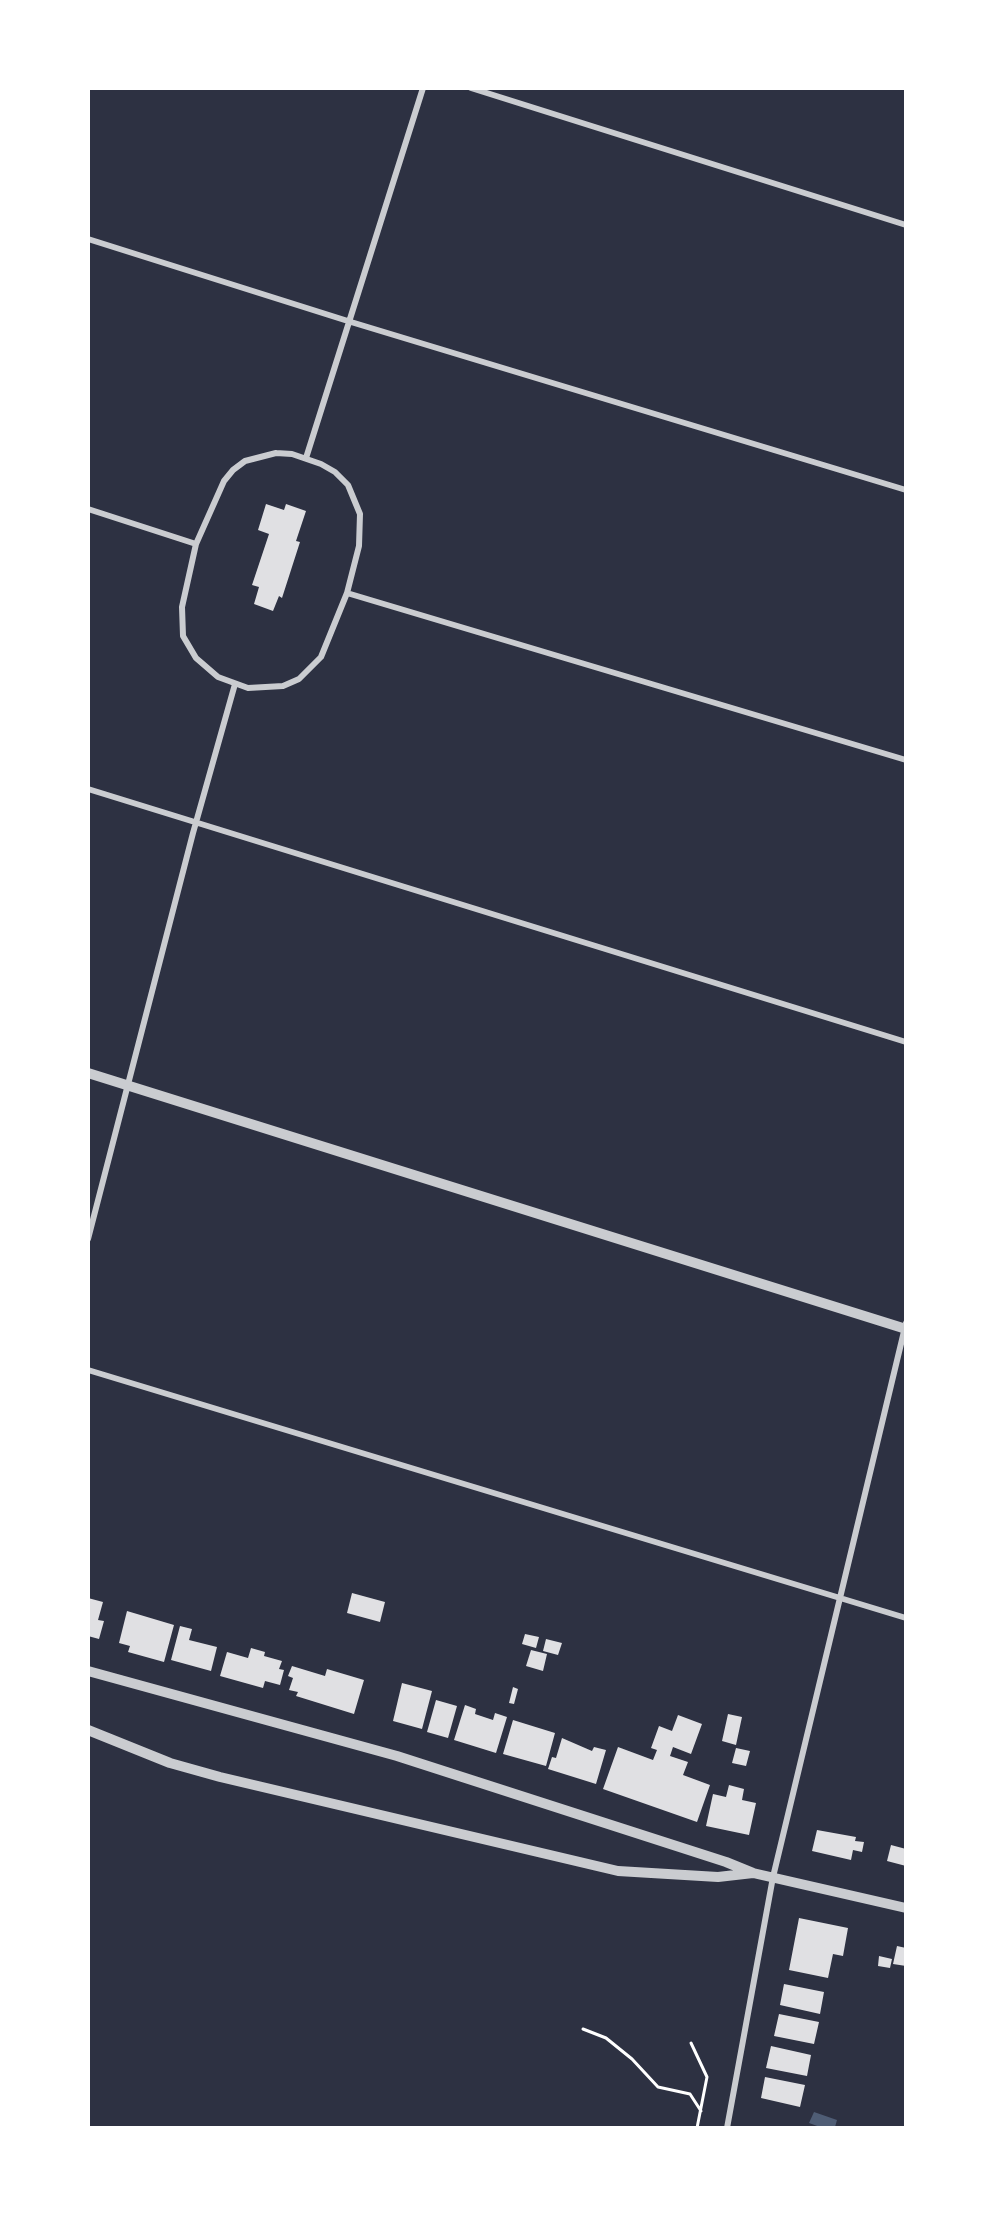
<!DOCTYPE html>
<html>
<head>
<meta charset="utf-8">
<style>
  body { margin:0 }
  #map { position:relative; width:994px; height:2216px; overflow:hidden; background:#2d3142; font-family:"Playfair Display",serif }
  canvas { display:block }
  .frame { position:absolute; inset:0; border:90px solid #fff; pointer-events:none }
</style>
</head>
<body>
<div id="map">
<canvas width="994" height="2216"></canvas>
<div class="frame"></div>
</div>
<script>
const context = document.querySelector('canvas').getContext('2d');
context.lineJoin = 'round';
function paint(path, color) { context.fillStyle = color; context.fill(path, 'evenodd'); }
const shape = rows => new Path2D(rows.map(r => 'M' + r).join(''));
function stroke(path, color, width, dash) { context.strokeStyle = color; context.lineWidth = width; context.lineCap = dash ? 'butt' : 'round'; context.setLineDash(dash || []); context.stroke(path); }
paint(shape([
  [814,2112,837,2120,835,2127,820,2127,809,2123]
]), '#4f5d75');
paint(shape([
  [266,504,284,510,286,504,306,511,296,541,300,542,282,598,279,596,273,611,254,604,259,587,252,585,269,534,258,530],
  [352,1593,385,1602,380,1622,347,1613],
  [88,1598,103,1602,98,1620,104,1621,99,1639,88,1636],
  [127,1611,174,1625,164,1662,128,1652,130,1646,119,1643],
  [180,1626,192,1629,189,1640,217,1647,211,1671,171,1660],
  [525,1634,539,1637,536,1648,522,1644],
  [546,1639,562,1643,558,1655,543,1651],
  [251,1648,265,1652,264,1656,282,1661,279,1669,284,1670,280,1685,265,1681,263,1688,220,1676,227,1652,248,1658],
  [531,1650,547,1654,543,1671,526,1666],
  [292,1666,325,1676,327,1669,364,1680,354,1714,296,1696,298,1692,289,1690,293,1678,288,1676],
  [402,1683,432,1691,422,1729,393,1721],
  [513,1687,518,1689,514,1704,509,1703],
  [436,1700,457,1706,448,1738,427,1732],
  [465,1705,476,1709,475,1714,493,1720,495,1713,507,1717,496,1753,454,1740],
  [728,1714,742,1717,736,1745,722,1741],
  [678,1715,702,1724,691,1754,673,1747,670,1756,688,1762,683,1775,710,1785,697,1822,603,1789,618,1747,653,1760,657,1750,651,1748,659,1726,672,1731],
  [513,1720,555,1733,546,1766,503,1754],
  [562,1738,592,1751,594,1747,606,1750,596,1784,548,1769,552,1757,556,1758],
  [736,1748,750,1751,746,1766,732,1763],
  [729,1785,744,1789,742,1800,756,1803,749,1835,706,1826,713,1794,726,1797],
  [817,1830,856,1837,855,1841,864,1842,862,1852,853,1850,851,1860,812,1851],
  [891,1845,906,1849,906,1866,887,1861],
  [799,1918,848,1928,843,1956,833,1954,828,1978,789,1970],
  [897,1946,906,1948,906,1966,893,1964],
  [879,1956,892,1959,890,1968,878,1966],
  [784,1984,824,1992,820,2014,780,2005],
  [779,2014,819,2022,814,2044,774,2036],
  [771,2046,811,2055,807,2076,766,2068],
  [765,2077,805,2085,800,2107,761,2098]
]), '#e0e0e3');
stroke(shape([
  [583,2029,606,2038,632,2059,658,2087,690,2094,701,2111],
  [691,2043,707,2077,697,2128]
]), '#fff', 3);
stroke(shape([
  [471,88,906,225],
  [88,239,351,322,906,490],
  [276,453,292,454,321,464,335,472,348,485,360,514,359,546,347,593,321,657,299,679,283,686,248,688,218,677,196,658,183,636,182,607,196,544,224,481,233,470,245,461,276,453],
  [306,458,423,88],
  [88,509,196,544],
  [347,593,906,760],
  [88,789,906,1042],
  [88,1239,193,833,235,684],
  [88,1370,906,1618],
  [727,2128,773,1877,906,1323]
]), '#caccd0', 6);
stroke(shape([
  [88,1073,906,1329],
  [88,1671,397,1756,726,1862,753,1873,906,1908],
  [88,1730,170,1763,220,1777,618,1871,718,1877,753,1873]
]), '#caccd0', 10);
</script>
</body>
</html>
